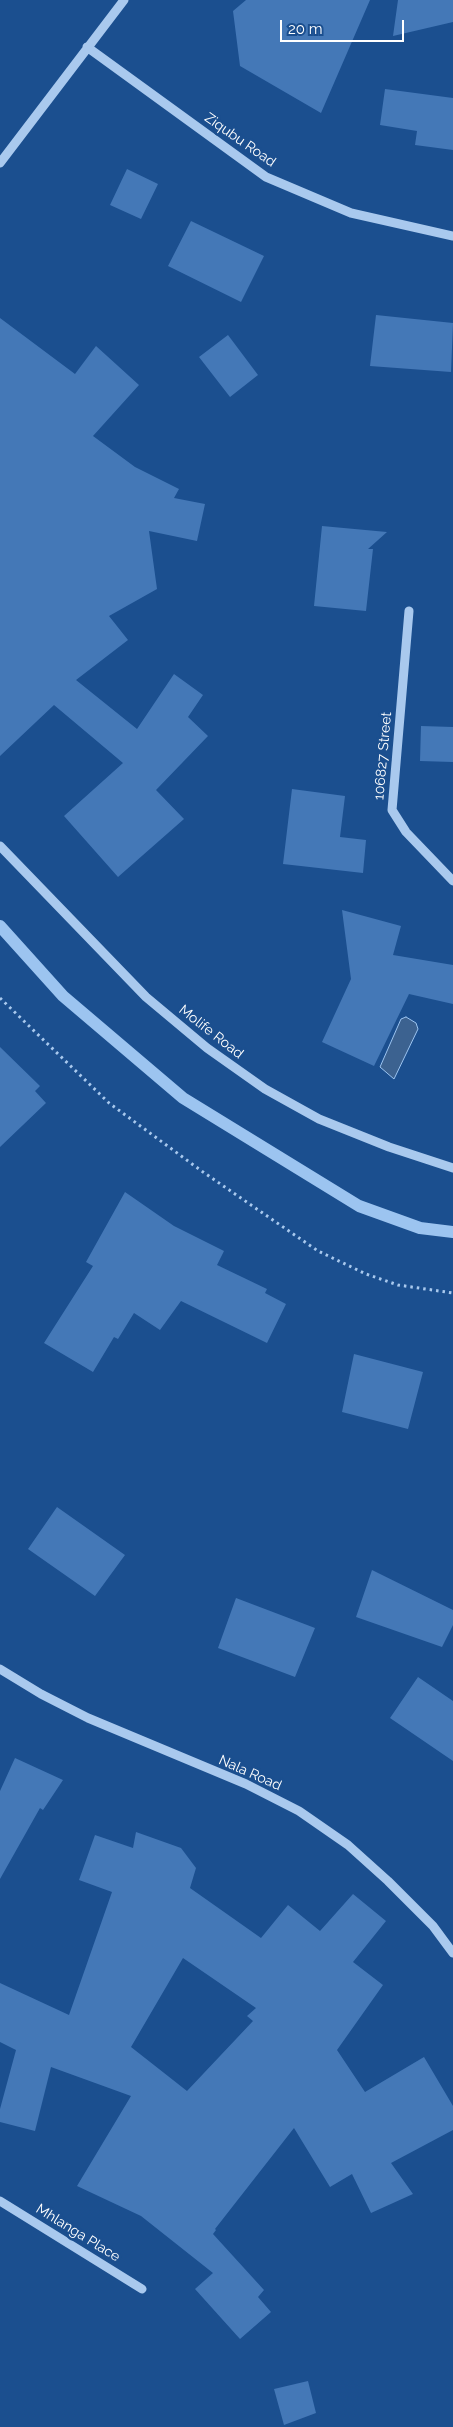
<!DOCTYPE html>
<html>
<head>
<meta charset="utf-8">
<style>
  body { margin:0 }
  #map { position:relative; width:453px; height:2427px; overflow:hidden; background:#1b4f8f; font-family:Raleway,sans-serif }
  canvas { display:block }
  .scale { position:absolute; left:280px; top:20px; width:124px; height:22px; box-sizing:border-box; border:2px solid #fff; border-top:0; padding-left:6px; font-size:15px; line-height:18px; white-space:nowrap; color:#fff; -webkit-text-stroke:4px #1b4f8f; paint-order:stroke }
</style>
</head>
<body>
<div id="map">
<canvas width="453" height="2427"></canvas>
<div class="scale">20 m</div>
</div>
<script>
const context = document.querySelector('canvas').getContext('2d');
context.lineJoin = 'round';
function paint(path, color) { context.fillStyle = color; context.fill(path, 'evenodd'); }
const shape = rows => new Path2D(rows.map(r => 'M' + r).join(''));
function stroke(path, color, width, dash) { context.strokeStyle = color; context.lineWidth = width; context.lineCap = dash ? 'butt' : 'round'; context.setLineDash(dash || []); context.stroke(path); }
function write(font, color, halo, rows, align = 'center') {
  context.font = font + ' Raleway,sans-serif'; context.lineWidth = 5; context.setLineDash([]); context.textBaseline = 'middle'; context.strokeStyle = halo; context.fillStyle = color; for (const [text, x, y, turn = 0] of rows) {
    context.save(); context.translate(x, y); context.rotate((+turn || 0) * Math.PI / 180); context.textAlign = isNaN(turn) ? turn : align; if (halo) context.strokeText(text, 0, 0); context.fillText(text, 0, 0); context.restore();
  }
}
const water = shape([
  [406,1017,416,1023,418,1029,394,1079,380,1067,401,1019,406,1017]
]);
paint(water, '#3c6290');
stroke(water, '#9cc4f0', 1);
stroke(shape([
  [0,926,63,996,183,1098,359,1206,420,1228,453,1232]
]), '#9cc4f0', 12);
paint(shape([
  [246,0,370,0,321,113,240,66,233,11],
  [398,0,453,0,453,22,393,36],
  [385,89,453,98,453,150,415,145,417,131,380,125],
  [127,169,158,184,141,219,110,205],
  [191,221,264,256,241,302,168,266],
  [376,315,453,323,451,372,370,366],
  [0,318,75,374,96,346,139,385,93,436,135,467,179,489,174,498,205,504,197,541,149,531,157,589,109,616,128,640,76,680,137,729,174,674,203,695,188,717,208,736,156,790,184,819,118,877,64,816,123,763,54,705,0,756],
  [228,335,258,375,230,397,199,357],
  [322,526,387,532,368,549,373,549,366,611,314,606],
  [421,726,453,727,453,762,420,761],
  [292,789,345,796,340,837,366,840,363,873,283,864],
  [342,910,401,926,393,955,453,965,453,1004,409,994,374,1066,322,1042,351,979],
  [0,1047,40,1086,35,1091,46,1103,0,1147],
  [125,1192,174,1226,224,1251,217,1265,267,1289,265,1293,286,1304,267,1343,181,1301,160,1330,134,1313,118,1339,114,1337,93,1372,44,1343,93,1266,86,1262],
  [354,1354,423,1372,408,1429,342,1412],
  [57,1507,125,1555,95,1596,28,1549],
  [372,1570,453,1610,453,1625,442,1647,356,1617],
  [236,1598,315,1628,295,1677,218,1648],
  [418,1677,453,1701,453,1761,390,1718],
  [15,1758,63,1780,43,1810,40,1808,0,1879,0,1791],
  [136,1832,181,1848,196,1868,190,1888,261,1938,288,1905,320,1931,353,1894,386,1921,353,1962,383,1985,337,2050,365,2092,424,2057,453,2106,453,2130,391,2163,413,2194,371,2213,352,2174,330,2187,294,2128,215,2229,216,2230,213,2234,264,2290,258,2297,271,2312,240,2339,195,2289,213,2273,141,2216,77,2186,131,2096,51,2067,35,2131,0,2122,0,2109,16,2050,0,2042,0,1983,69,2015,112,1892,79,1880,95,1835,133,1848],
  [183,1958,256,2008,247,2016,253,2021,187,2091,131,2047],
  [308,2381,316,2413,284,2425,274,2389]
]), '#4478b7');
stroke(shape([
  [0,998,109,1103,203,1172,318,1251,366,1274,398,1285,453,1293]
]), '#a9c9ee', 3, [2.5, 4]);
stroke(shape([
  [87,47,266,177,351,213,453,236],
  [0,163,124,0],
  [409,611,392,810,406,832,453,881],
  [0,846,146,997,207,1048,265,1089,319,1119,389,1147,453,1168],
  [0,1669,41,1694,88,1718,246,1784,299,1811,348,1845,388,1881,433,1926,453,1953],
  [0,2201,142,2289]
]), '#a9c9ee', 9);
write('14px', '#fff', '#1b4f8f', [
  ["Ziqubu Road",240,140,35],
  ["106827 Street",383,756,-85],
  ["Molife Road",211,1032,38],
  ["Nala Road",250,1773,24],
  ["Mhlanga Place",78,2233,32]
]);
</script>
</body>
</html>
